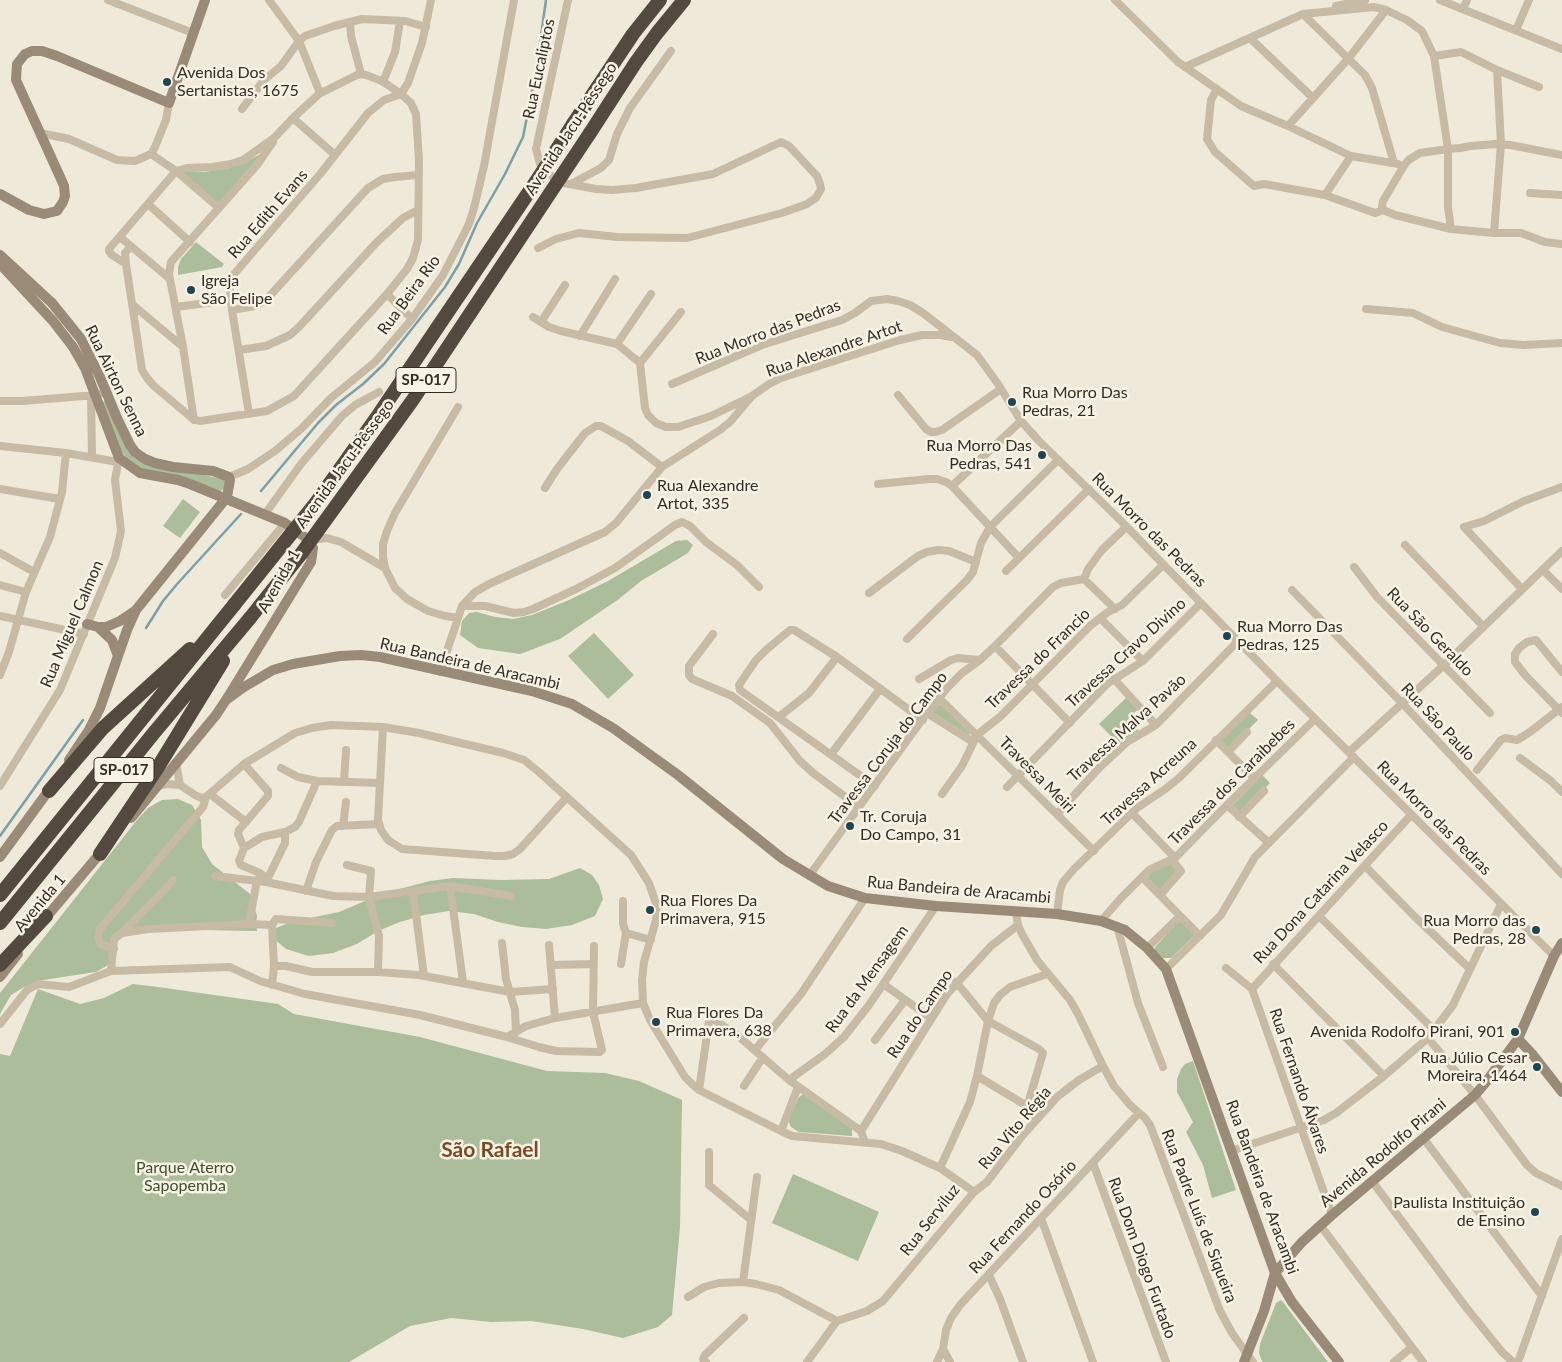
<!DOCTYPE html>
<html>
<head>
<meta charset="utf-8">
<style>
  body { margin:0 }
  canvas { display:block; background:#efe9d9 }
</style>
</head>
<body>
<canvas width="1562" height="1362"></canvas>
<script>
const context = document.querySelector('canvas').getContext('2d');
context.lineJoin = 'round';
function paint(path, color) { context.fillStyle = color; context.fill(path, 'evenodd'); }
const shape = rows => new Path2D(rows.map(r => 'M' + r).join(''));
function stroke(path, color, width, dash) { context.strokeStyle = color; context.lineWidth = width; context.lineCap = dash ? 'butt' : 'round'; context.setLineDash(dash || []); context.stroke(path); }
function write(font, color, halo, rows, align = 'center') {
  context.font = font + ' Lato,sans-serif'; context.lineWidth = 5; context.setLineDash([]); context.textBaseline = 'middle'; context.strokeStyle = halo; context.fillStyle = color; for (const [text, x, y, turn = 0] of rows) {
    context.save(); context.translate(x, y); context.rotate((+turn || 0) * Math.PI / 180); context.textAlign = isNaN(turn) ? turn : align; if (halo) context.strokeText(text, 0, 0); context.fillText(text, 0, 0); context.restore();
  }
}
paint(shape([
  [262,153,259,158,218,205,181,173,186,171,204,172,230,168,246,162],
  [196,242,224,264,222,267,178,275,178,267,181,259],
  [104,401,107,402,124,443,154,465,223,479,226,482,224,489,220,491,194,481,151,475,126,457,121,452,102,404],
  [183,499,200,512,180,538,163,526],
  [687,540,693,545,688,553,641,581,619,599,560,639,520,654,478,648,460,635,462,621,469,613,477,612,495,617,513,619,532,615,569,600,608,581,676,541],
  [594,633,634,675,608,699,568,656],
  [1127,697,1138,709,1128,719,1139,731,1118,743,1099,724],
  [941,704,972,731,967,736,932,713,938,705],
  [1249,712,1258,720,1227,751,1219,743],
  [1262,775,1270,783,1240,814,1232,806],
  [178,799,192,805,201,820,202,847,212,864,250,894,257,916,256,924,257,931,146,929,114,939,108,965,96,972,43,980,24,987,11,995,0,1014,0,993,137,820,148,808,162,800],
  [1170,863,1179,871,1160,892,1146,879,1155,869],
  [580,868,592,875,599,885,603,899,595,916,572,925,546,929,522,927,498,922,474,914,449,911,424,915,400,922,378,931,357,944,333,953,309,956,286,949,272,937,271,930,291,922,339,912,384,893,430,881,453,878,501,880,549,879],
  [1183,921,1195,935,1171,958,1163,958,1155,950,1155,947,1177,923],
  [133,984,158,987,278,1004,294,1014,420,1037,547,1071,605,1073,639,1081,682,1100,680,1227,672,1315,658,1327,623,1338,583,1329,531,1321,491,1322,451,1318,410,1326,349,1362,0,1362,0,1054,10,1056,38,989,80,1004,104,998],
  [1193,1061,1236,1190,1212,1198,1203,1165,1186,1132,1193,1122,1177,1092,1177,1079,1181,1069,1185,1064],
  [802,1095,805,1095,852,1129,852,1136,799,1132,791,1127,788,1119,799,1097],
  [793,1174,879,1212,858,1261,772,1223],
  [1281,1300,1283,1302,1328,1362,1263,1362,1262,1361,1259,1353,1260,1344,1276,1303]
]), '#abbd9a');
stroke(shape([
  [261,491,318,423,336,405,363,384,384,364,445,287,459,264,477,223,505,174,523,137,536,71,546,0],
  [146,628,163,601,178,583,241,514],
  [0,836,83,720]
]), '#7aa0ab', 2.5);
stroke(shape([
  [108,0,193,33],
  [269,0,299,41,320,93],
  [1115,0,1178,62,1241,106,1288,126,1348,59,1386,10,1407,20,1422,31,1434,56,1461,52,1497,70,1539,87],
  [1440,0,1562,49],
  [1336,6,1365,0],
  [1463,9,1467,0],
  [1303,14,1365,75,1372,88,1394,163],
  [350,22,351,36,361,74],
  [1516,30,1529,0],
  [1250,38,1313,98],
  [1434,56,1448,149,1448,207,1451,229,1395,215,1383,210,1382,207,1383,201,1405,164,1410,159,1420,153,1448,149,1460,148,1471,146,1495,144,1510,145,1562,155],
  [1185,67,1303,14,1374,7,1386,10],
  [1497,70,1501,144,1494,233,1521,233,1545,242,1562,244],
  [383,82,395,52,400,21],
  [1217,89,1211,100,1207,139,1215,152,1254,186,1264,184,1325,195],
  [401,94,408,83,422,43,431,0],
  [242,109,264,80,281,66,299,41,305,36,334,26,362,19,405,21,426,27],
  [293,118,335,155],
  [1288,126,1351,156,1398,164],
  [40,133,69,139,117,160,135,161,151,154,155,147,166,120,169,103],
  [1351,156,1325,195,1375,213,1383,210],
  [571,184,601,168,609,160,617,134,630,108,671,51],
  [1530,193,1562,195],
  [148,204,190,242],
  [1451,229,1494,233],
  [120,237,170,279],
  [131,246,125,253,126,264,142,370,147,378,154,386,193,419,200,421,267,411,294,396,387,294,407,269,413,258,418,240,419,160,416,114,411,103,401,94,382,81,366,75,361,74,357,75,319,94,293,118,274,138,243,160,231,164,212,167,187,168,176,171,151,154],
  [538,248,556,239,579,233,617,237,687,238,782,213,807,204,816,198,821,189,820,184,817,176,789,146,781,142,713,174,636,188,612,190,596,189,564,183,548,174,540,164,536,149,568,0],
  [126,264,112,255,109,251,109,249,176,171,219,208],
  [387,294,412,319],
  [133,305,183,347],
  [176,307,230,300],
  [1366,309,1413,313,1442,327,1500,343,1524,345,1562,343],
  [232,310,255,306,265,301,368,188,383,179,395,177,418,175],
  [533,317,549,327,561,331,617,344,640,363,645,408,648,415,656,423,666,427,678,427,711,416,750,397],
  [541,322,565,285],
  [580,336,615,279],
  [617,344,651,294],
  [239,350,266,346,290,335,299,327,377,242,403,218,418,210],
  [640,363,681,312],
  [672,384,762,345,842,320,855,313,871,301,887,299,898,301,910,305,923,313,977,355,998,384,1021,421,1039,441,1119,519,1277,681,1554,956],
  [91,395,92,457],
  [898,395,926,429,931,432,935,432,942,430,1001,389],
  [0,401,22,401,96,395,106,392],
  [249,414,232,310,229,280,321,173,368,113,384,100,401,94],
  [194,420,183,347,169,274,171,262,257,165,273,142],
  [0,446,66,453,118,462],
  [229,477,248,469,275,451,301,429,331,398,375,362,412,319,443,275,469,224,474,208,484,166,514,0],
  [878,484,929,479,937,479,946,482,952,486,1019,558],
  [952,486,1021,421],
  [545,488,557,469,585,433,596,426,601,426,628,441,662,467],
  [0,489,60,499],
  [265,514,301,464,342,416,355,405,379,392],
  [1464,527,1484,521,1524,501,1562,487],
  [1464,527,1522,589],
  [312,540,327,538,341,542,385,568],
  [1405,545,1483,626],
  [0,553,34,572],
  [1354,567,1377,597,1490,713],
  [1543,570,1562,589],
  [1006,571,1089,489],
  [1084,579,1115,609],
  [0,585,26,592],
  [1292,590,1402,703,1562,874],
  [869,593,918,556,927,552,938,550,949,551,976,562],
  [225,595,285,523],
  [462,606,485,606,514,613,524,612,533,609,576,589,615,568,675,525,682,522,690,526,706,542,737,565,759,587],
  [0,616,84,634],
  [458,618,445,616,428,611,407,599,395,588,385,568,383,557,383,544,387,531,395,513,458,407],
  [1100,618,1143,661],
  [713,634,689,666,689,675,692,679,732,696,770,723,800,761,813,773,859,807],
  [907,639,967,580,973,572,981,543,990,527,1058,460],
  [995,646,1070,723],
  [440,672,462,606,475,592,491,583,605,532,616,523,662,467,720,430,730,422,752,396,769,384,781,378,900,340,922,335,941,335,951,337],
  [1562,672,1536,640,1527,642,1519,648,1515,654,1515,662,1525,675,1562,713],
  [0,675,9,652,26,592,50,537,62,492,66,453],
  [919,679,951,660,958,658,980,660],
  [1114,679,1156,725],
  [939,698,1094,851],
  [927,713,973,742],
  [780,716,809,693,837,657],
  [383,727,378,820,381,830,388,840,402,849,495,856,505,856,513,854,520,849,567,797],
  [1216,740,1254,778],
  [1228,752,1247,732],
  [1349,752,1444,665,1562,551],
  [832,753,880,689],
  [1520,758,1551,781,1562,792],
  [176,762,180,785],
  [281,768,298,777,317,781,380,783],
  [1477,770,1501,740,1505,738,1517,740,1530,732,1562,707],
  [344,782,346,750],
  [0,786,60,690,115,558,121,531,115,480,119,458],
  [156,786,169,784,180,785,195,795,201,798,206,797,244,764,295,733,312,728,331,725,383,727,419,733,503,753,524,760,539,772,631,855,649,883,657,907,656,920,644,962,642,980,643,1003,650,1020,685,1077,692,1084,699,1090,781,1131,792,1136,881,1144,902,1151,940,1168,974,1192],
  [875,786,740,690,739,685,756,660,766,650,790,630,794,630,837,657,923,720],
  [1007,787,1107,684,1143,661,1201,603],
  [210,794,246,822],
  [942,794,962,766,977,735,1001,716,1091,625,1108,612,1122,605,1163,565],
  [1227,805,1269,843],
  [1132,813,1175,858],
  [1057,814,1100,767,1127,742,1156,725,1238,641],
  [1239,817,1264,791],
  [343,826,346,802],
  [285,832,295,827,299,822,317,781],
  [244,848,262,837,285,832,285,843,266,882,333,896,369,897,371,871,347,865],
  [1365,866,1414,916,1470,969],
  [215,876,266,882,265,877,260,873,241,865,239,861,244,848,238,834,239,830,268,796,268,791,244,764],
  [809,876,927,713,947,688,962,673,980,660,995,646,1053,587,1061,583,1084,579,1088,569,1102,550,1126,527],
  [1142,877,1200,936],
  [450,886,463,982],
  [306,891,316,862,332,830,337,826,379,824],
  [1160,895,1181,871,1172,860],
  [623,901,623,924,626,933],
  [1016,912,1018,925,1022,934,1037,960,1070,1000,1078,1014,1103,1066,1114,1086,1130,1105,1145,1118,1150,1125,1220,1311,1232,1333,1253,1362],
  [1057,914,1060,890,1063,882,1074,869,1137,808,1164,790,1179,778,1277,681],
  [1319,916,1434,1030],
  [1101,921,1121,898,1149,870,1175,858,1227,805,1315,719],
  [332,923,276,919,272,925,274,966,286,966,312,972,378,972,419,975,510,992,553,989],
  [249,924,257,880],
  [1117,926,1138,1003,1163,1067],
  [122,933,163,892,173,880],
  [502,943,506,979,515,1010,516,1032],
  [549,945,555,1018],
  [1147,948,1180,916],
  [114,949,101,944,98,938,100,929,203,807,206,797],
  [621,964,626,933,651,940],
  [1273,964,1384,1076],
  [552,965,594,964],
  [1226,968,1252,989,1332,1215],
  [1166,969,1221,915,1255,857,1354,757],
  [111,971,230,967,260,981,305,994,420,1015,507,1037,539,1047,556,1051,600,1052,602,1050,593,1012,594,946],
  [378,972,379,936,369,897,413,891],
  [424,976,413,891,450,886,511,896],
  [956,982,988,1021,1039,1049,1043,1053,1026,1110,1028,1114,1036,1119],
  [883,984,931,1018],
  [272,985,274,966],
  [1252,989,1411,815],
  [0,1024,27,990,38,984,69,987,111,971,114,939,122,933,148,929,249,924,272,925],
  [507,1037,526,1026,555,1018,643,1003],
  [1428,1038,1475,1095,1527,1165,1536,1173,1562,1186],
  [875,1040,905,1000],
  [755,1050,801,994,865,898],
  [977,1076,1027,1106],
  [789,1080,825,1054,844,1037,869,1005,936,906],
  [744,1086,763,1057],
  [699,1090,709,1021,713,1019,737,1035,789,1080,861,1131,865,1142],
  [781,1131,798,1087],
  [861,1131,947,994,991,946,1018,925],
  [1424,1139,1542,1296],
  [1231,1151,1324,1120,1336,1113,1384,1076,1428,1038,1453,1005,1501,904],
  [709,1152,709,1185,751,1220],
  [1093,1163,1166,1362],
  [940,1168,970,1102,977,1076,988,1021,994,1003,1000,995,1010,987,1047,974],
  [1372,1181,1465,1306,1502,1352,1513,1362],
  [1041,1218,1093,1362],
  [1320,1225,1423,1362],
  [989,1275,1000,1299,1023,1362],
  [743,1282,757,1177],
  [688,1297,704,1287,719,1283,743,1282,756,1284,779,1290,837,1321],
  [943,1349,950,1362],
  [706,1362,703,1359,705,1355,744,1318],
  [807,1362,837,1321,867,1311,883,1301,974,1192,987,1182,1022,1136,1057,1097,1079,1080,1103,1066],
  [937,1362,943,1349,946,1330,951,1318,960,1305,1139,1113],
  [1394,1362,1412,1347],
  [1518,1362,1562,1239]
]), '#c7bba6', 8);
stroke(shape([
  [0,194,29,210,44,214,57,211,63,202,65,196,64,186,61,179,16,80,17,64,25,54,32,51,42,51,57,56,169,103,205,0],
  [0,255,52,303,81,339,100,377,117,418,130,445,135,452,145,459,155,463,173,467,213,471,229,477,230,480,227,497,136,610,127,630,100,708,89,730,69,760],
  [0,264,53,321,73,347,85,368,119,458,140,473,178,480,190,484,285,523,309,540,313,548,311,562,226,700,216,715,131,818],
  [87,624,98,627,106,627,120,621,135,611],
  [98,627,112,640,118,656],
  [226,700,244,687,273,670,293,664,340,656,361,655,380,657,532,691,572,704,613,728,678,775,783,859,828,886,865,898,936,906,1057,914,1101,921,1125,930,1147,948,1166,969,1275,1273,1292,1302,1339,1362],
  [0,857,52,786],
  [43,921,103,850],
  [0,977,18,954],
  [1518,1039,1533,1055,1562,1092],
  [1244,1362,1264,1311,1275,1273,1302,1242,1332,1215,1475,1095,1486,1082,1518,1039,1554,956,1562,943]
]), '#9a8a78', 10);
stroke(shape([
  [573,124,633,34,660,0],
  [590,133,636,62,657,33,684,0],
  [49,791,103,728,190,649],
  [100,854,158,767,223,661],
  [0,895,234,605],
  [0,923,153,734,250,618],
  [0,965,46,916]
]), '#54493e', 14);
stroke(shape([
  [234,605,315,504,379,414,537,180,573,124],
  [250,618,301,554,412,401,590,133]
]), '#54493e', 14);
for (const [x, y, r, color] of [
  [167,82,5,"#1f4552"],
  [191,290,5,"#1f4552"],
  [1012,402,5,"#1f4552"],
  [1042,455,5,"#1f4552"],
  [647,495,5,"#1f4552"],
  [1227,636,5,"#1f4552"],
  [850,826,5,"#1f4552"],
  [650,910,5,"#1f4552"],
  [1536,930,5,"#1f4552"],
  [656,1022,5,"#1f4552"],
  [1515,1032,5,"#1f4552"],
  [1537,1067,5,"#1f4552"],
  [1535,1212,5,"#1f4552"]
]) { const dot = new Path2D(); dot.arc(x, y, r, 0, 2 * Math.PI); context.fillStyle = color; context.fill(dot); stroke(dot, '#f8f3e5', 2); }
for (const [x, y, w] of [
  [426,380,60],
  [124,770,60]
]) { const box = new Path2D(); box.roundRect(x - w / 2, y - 12.5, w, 25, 4); context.fillStyle = '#f8f3e5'; context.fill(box); stroke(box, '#332d26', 1); }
write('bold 15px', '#332d26', null, [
  ["SP-017",426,380],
  ["SP-017",124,770]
]);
write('16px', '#332d26', '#f8f3e5', [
  ["Rua Eucaliptos",539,69,-78],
  ["Avenida Jacu-Pêssego",571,129,-57],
  ["Rua Edith Evans",268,214,-49],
  ["Rua Beira Rio",409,295,-54],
  ["Rua Morro das Pedras",768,332,-21],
  ["Rua Alexandre Artot",834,349,-19],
  ["Rua Airton Senna",116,381,64],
  ["Avenida Jacu-Pêssego",345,464,-54],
  ["Rua Morro das Pedras",1149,530,45],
  ["Avenida 1",279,581,-61],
  ["Rua Miguel Calmon",72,624,-67],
  ["Rua São Geraldo",1430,632,46],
  ["Travessa Cravo Divino",1126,653,-42],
  ["Travessa do Francio",1038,659,-44],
  ["Rua Bandeira de Aracambi",470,664,13],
  ["Rua São Paulo",1438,722,47],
  ["Travessa Malva Pavão",1127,728,-42],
  ["Travessa Coruja do Campo",888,748,-53],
  ["Travessa Meiri",1037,775,45],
  ["Travessa Acreuna",1149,782,-42],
  ["Travessa dos Caraibebes",1232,782,-45],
  ["Rua Morro das Pedras",1434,818,45],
  ["Rua Bandeira de Aracambi",959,890,5],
  ["Rua Dona Catarina Velasco",1321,892,-47],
  ["Avenida 1",40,903,-50],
  ["Rua da Mensagem",867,979,-54],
  ["Rua do Campo",920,1014,-56],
  ["Rua Fernando Álvares",1299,1081,71],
  ["Rua Vito Régia",1015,1128,-50],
  ["Avenida Rodolfo Pirani",1383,1153,-40],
  ["Rua Bandeira de Aracambi",1262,1187,70],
  ["Rua Padre Luís de Siqueira",1199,1216,69],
  ["Rua Fernando Osório",1023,1217,-47],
  ["Rua Serviluz",930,1220,-52],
  ["Rua Dom Diogo Furtado",1142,1258,70]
]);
write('16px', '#332d26', '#f8f3e5', [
  ["Avenida Dos",177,73],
  ["Sertanistas, 1675",177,91],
  ["Igreja",201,281],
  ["São Felipe",201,299],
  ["Rua Morro Das",1022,393],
  ["Pedras, 21",1022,411],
  ["Rua Morro Das",1032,446,"right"],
  ["Pedras, 541",1032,464,"right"],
  ["Rua Alexandre",657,486],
  ["Artot, 335",657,504],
  ["Rua Morro Das",1237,627],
  ["Pedras, 125",1237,645],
  ["Tr. Coruja",860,817],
  ["Do Campo, 31",860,835],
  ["Rua Flores Da",660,901],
  ["Primavera, 915",660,919],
  ["Rua Morro das",1526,921,"right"],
  ["Pedras, 28",1526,939,"right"],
  ["Rua Flores Da",666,1013],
  ["Primavera, 638",666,1031],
  ["Avenida Rodolfo Pirani, 901",1505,1032,"right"],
  ["Rua Júlio Cesar",1527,1058,"right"],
  ["Moreira, 1464",1527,1076,"right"],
  ["Paulista Instituição",1525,1203,"right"],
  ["de Ensino",1525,1221,"right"]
], 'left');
write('16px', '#3c502c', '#f8f3e5', [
  ["Parque Aterro",185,1168],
  ["Sapopemba",185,1186]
]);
write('bold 21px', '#7d4a24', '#f8f3e5', [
  ["São Rafael",490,1150]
]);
</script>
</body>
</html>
